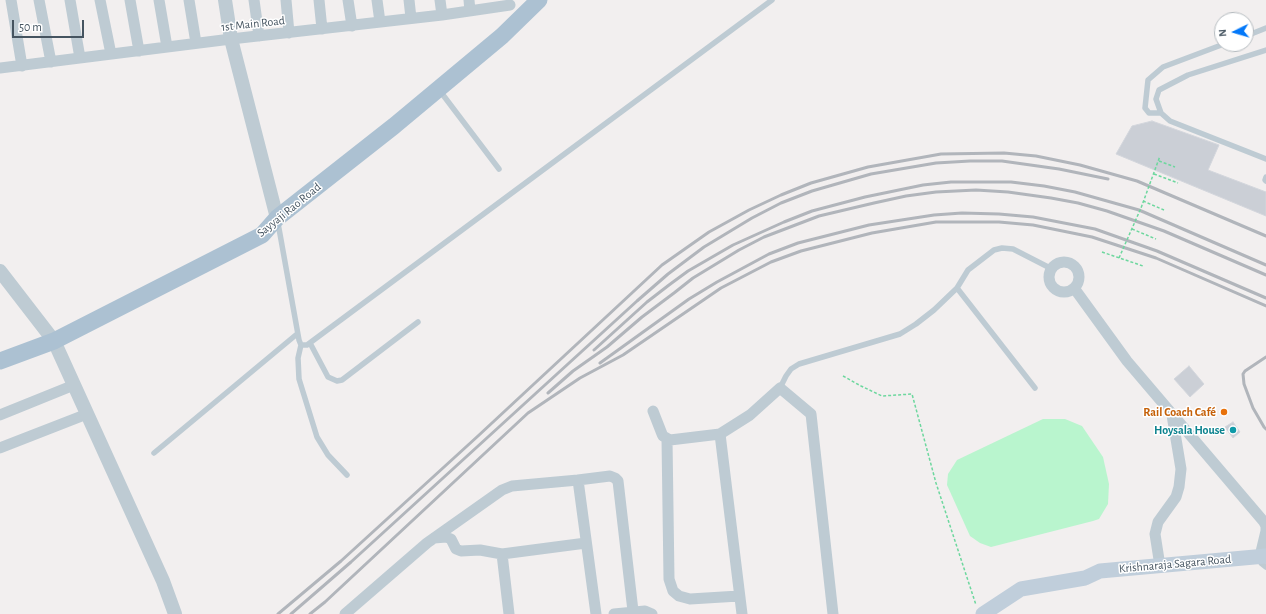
<!DOCTYPE html>
<html>
<head>
<meta charset="utf-8">
<style>
  body { margin:0 }
  #map { position:relative; width:1266px; height:614px; overflow:hidden; background:#f2efef; font-family:"Alegreya Sans",sans-serif }
  canvas { display:block }
  .north { position:absolute; left:1214px; top:12px; width:40px; height:40px; box-sizing:border-box; background:#fff; border:1px solid #b5bbbf; border-radius:50%; rotate:265deg; font-size:11px; font-weight:700; line-height:16px; text-align:center; color:#455460 }
  .north::after { content:''; display:block; margin:auto; width:14px; height:18px; background:#0378f9; clip-path:polygon(50% 0,100% 100%,50% 72%,0 100%) }
  .scale { position:absolute; left:12px; top:20px; width:72px; height:18px; box-sizing:border-box; border:2px solid #455460; border-top:0; padding-left:5px; font-size:12px; line-height:14px; white-space:nowrap; color:#455460; -webkit-text-stroke:3px #fff; paint-order:stroke }
</style>
</head>
<body>
<div id="map">
<canvas width="1266" height="614"></canvas>
<div class="north">N</div>
<div class="scale">50 m</div>
</div>
<script>
const context = document.querySelector('canvas').getContext('2d');
context.lineJoin = 'round';
function paint(path, color) { context.fillStyle = color; context.fill(path, 'evenodd'); }
const shape = rows => new Path2D(rows.map(r => 'M' + r).join(''));
function stroke(path, color, width, dash) { context.strokeStyle = color; context.lineWidth = width; context.lineCap = dash ? 'butt' : 'round'; context.setLineDash(dash || []); context.stroke(path); }
function write(font, color, halo, rows, align = 'center') {
  context.font = font + ' "Alegreya Sans",sans-serif'; context.lineWidth = 3; context.setLineDash([]); context.textBaseline = 'middle'; context.strokeStyle = halo; context.fillStyle = color; for (const [text, x, y, turn = 0] of rows) {
    context.save(); context.translate(x, y); context.rotate((+turn || 0) * Math.PI / 180); context.textAlign = isNaN(turn) ? turn : align; if (halo) context.strokeText(text, 0, 0); context.fillText(text, 0, 0); context.restore();
  }
}
paint(shape([
  [1043,419,1065,419,1082,426,1103,457,1109,484,1108,504,1099,519,1093,521,991,547,980,543,970,536,947,485,948,474,957,460]
]), '#b9f5ce');
const building = shape([
  [1152,121,1219,145,1208,170,1266,192,1266,216,1116,154,1132,126,1152,121],
  [1189,366,1204,384,1190,397,1174,379,1189,366],
  [1233,422,1240,432,1233,438,1225,427,1233,422]
]);
paint(building, '#cbcfd6');
stroke(building, '#d3d6dc', 1);
stroke(shape([
  [1159,161,1175,167],
  [1154,174,1178,183],
  [1143,201,1164,210],
  [1132,229,1156,239],
  [1102,252,1143,266],
  [843,376,861,386,882,396,912,394,936,483,976,605]
]), '#6dd79e', 1.5, [3, 2]);
stroke(shape([
  [1246,36,1266,28],
  [1266,50,1188,75,1159,90,1156,99,1161,113,1170,121,1266,159],
  [440,91,499,169],
  [1161,113,1149,113,1145,108,1148,80,1163,67,1224,44],
  [1266,177,1265,180,1266,181],
  [278,223,299,340,301,345,298,358,299,379,317,437,328,455,347,475],
  [957,288,1035,388],
  [310,343,328,377,337,381,342,380,418,322],
  [301,345,307,345,772,0],
  [780,388,786,376,791,369,799,364,900,334,916,324,934,310,957,288,968,270,994,250,1002,248,1013,249,1052,269],
  [154,453,297,334],
  [1261,563,1266,567]
]), '#becbd3', 5.5);
stroke(shape([
  [11,0,22,66],
  [39,0,51,62],
  [70,0,80,58],
  [100,0,111,54],
  [130,0,139,51],
  [159,0,167,47],
  [189,0,196,43],
  [254,0,259,36],
  [286,0,289,33],
  [319,0,322,29],
  [348,0,352,26],
  [377,0,380,22],
  [409,0,411,18],
  [440,0,442,15],
  [469,0,470,11],
  [0,68,231,39,442,15,510,5],
  '1049 277a15 15 0 1 1 30 0a15 15 0 1 1-30 0Z',
  [1074,288,1127,361,1264,522,1266,526,1266,531,1260,556],
  [653,411,662,434,663,436,670,440,720,434,750,415,780,388,811,414,833,614],
  [0,415,74,385],
  [720,434,742,614],
  [667,439,669,579,673,591,679,596,690,599,739,596],
  [0,448,87,414],
  [578,480,596,614],
  [434,538,446,537,451,539,456,549,461,551,480,550,502,554,586,543],
  [502,554,509,614],
  [1160,566,1155,534,1158,522,1176,497,1179,487,1181,469,1172,415],
  [345,614,427,543,502,490,512,486,578,480,610,476,615,478,618,481,633,611],
  [614,614,645,611,652,614]
]), '#becbd3', 11);
stroke(shape([
  [225,0,231,39,277,218],
  [0,271,54,341,163,581,175,614]
]), '#becbd3', 14);
stroke(shape([
  [983,614,1021,589,1085,578,1100,571,1266,556]
]), '#c0cedb', 15);
stroke(shape([
  [0,361,54,341,262,235,277,218,394,126,502,36,539,0]
]), '#acc1d2', 17);
stroke(shape([
  [594,350,647,302,669,285,688,271,733,245,784,222,812,211,865,197,923,185,951,182,1011,182,1044,186,1075,192,1139,210,1266,265],
  [1266,357,1245,371,1243,374,1244,384,1253,408,1264,427,1266,429],
  [600,363,689,299,717,282,769,254,798,243,869,225,934,215,962,213,999,214,1033,217,1095,229,1157,251,1266,298],
  [548,393,573,371,607,347,642,317,674,293,693,278,739,250,764,237,819,216,874,203,906,196,936,192,976,190,1008,192,1051,198,1078,203,1107,211,1164,231,1266,275],
  [278,614,341,561,478,436,662,265,709,232,749,210,781,195,811,183,868,167,941,154,1004,153,1036,156,1080,165,1137,181,1266,236],
  [291,614,351,562,637,301,668,274,704,247,752,218,781,203,812,191,871,174,936,163,970,161,1002,161,1059,169,1108,179],
  [310,614,325,602,528,413,580,378,623,355,721,288,771,262,801,251,872,233,936,222,999,222,1033,225,1092,237,1156,258,1266,306]
]), '#b1b5bb', 3);
stroke(shape([
  [1119,258,1141,208,1160,156]
]), '#6dd79e', 1.5, [3, 2]);
for (const [x, y, r, color] of [
  [1224,412,4,"#e8710a"],
  [1233,430,4,"#0f9aa8"]
]) { const dot = new Path2D(); dot.arc(x, y, r, 0, 2 * Math.PI); context.fillStyle = color; context.fill(dot); stroke(dot, '#fff', 1.5); }
write('12px', '#455460', '#fff', [
  ["1st Main Road",253,24,-6],
  ["Sayyaji Rao Road",289,210,-39],
  ["Krishnaraja Sagara Road",1175,564,-5]
]);
write('bold 12px', '#c56008', '#fff', [
  ["Rail Coach Café",1216,412]
], 'right');
write('bold 12px', '#0d838f', '#fff', [
  ["Hoysala House",1225,430]
], 'right');
</script>
</body>
</html>
